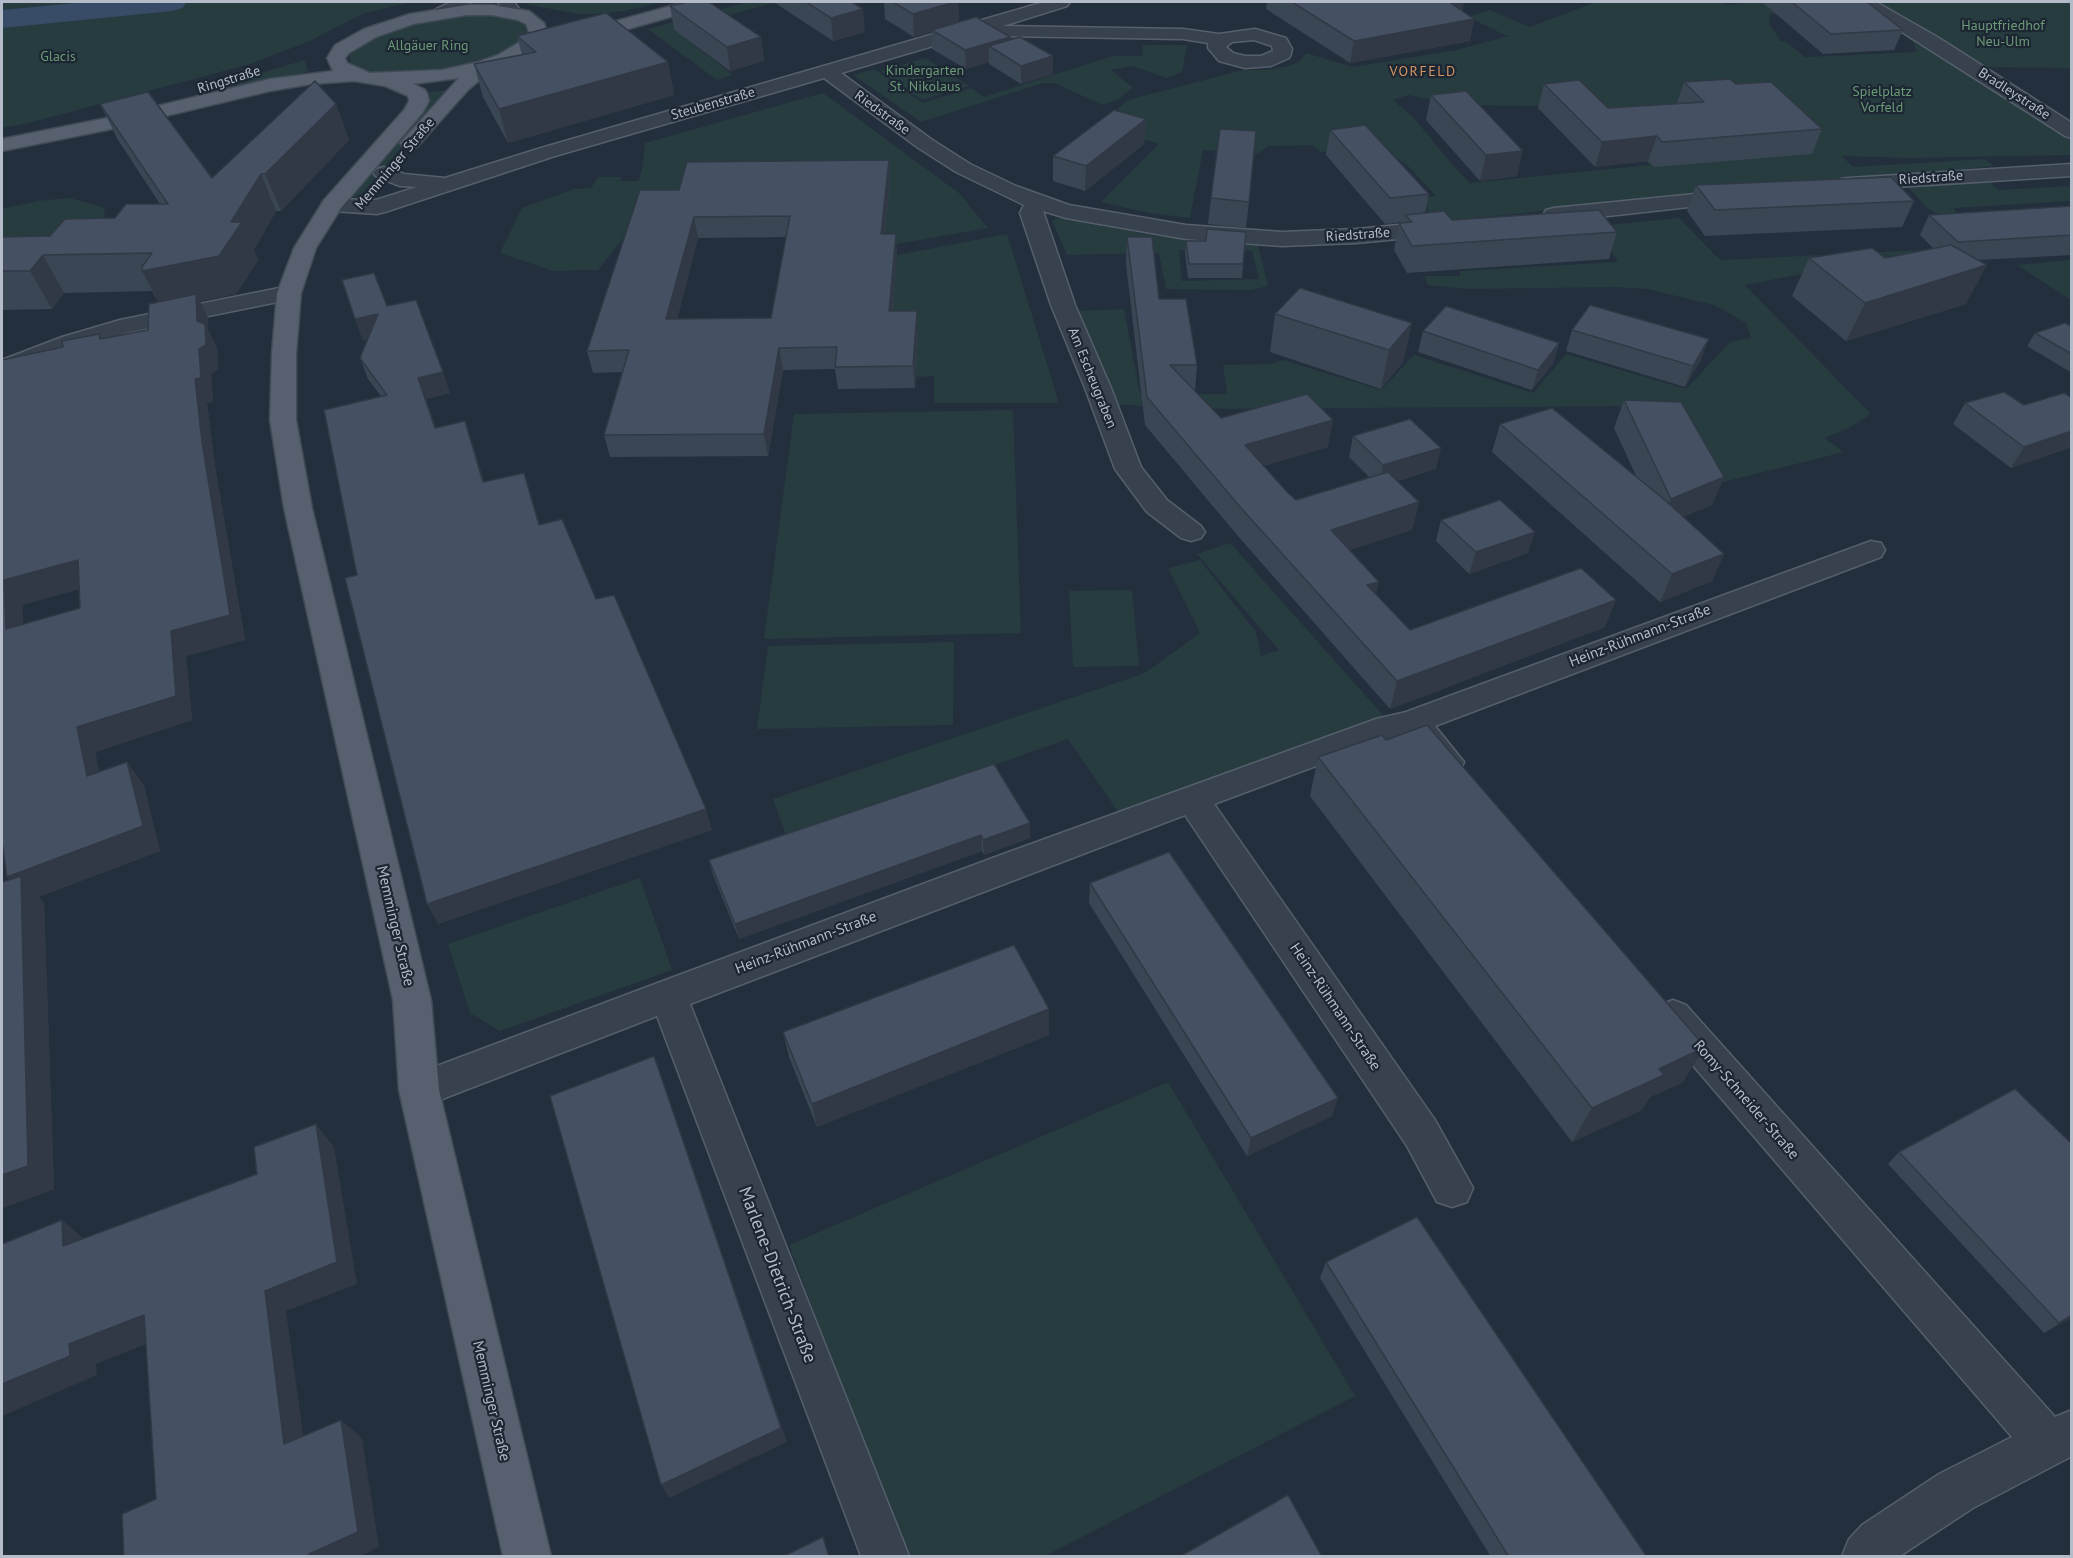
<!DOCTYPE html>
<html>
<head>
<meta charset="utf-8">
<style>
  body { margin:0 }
  #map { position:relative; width:2073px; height:1558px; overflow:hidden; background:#242f3e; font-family:"PT Sans",sans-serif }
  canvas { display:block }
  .frame { position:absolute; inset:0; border:3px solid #b4bcc9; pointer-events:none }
</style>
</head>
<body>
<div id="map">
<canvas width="2073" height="1558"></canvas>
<div class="frame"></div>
</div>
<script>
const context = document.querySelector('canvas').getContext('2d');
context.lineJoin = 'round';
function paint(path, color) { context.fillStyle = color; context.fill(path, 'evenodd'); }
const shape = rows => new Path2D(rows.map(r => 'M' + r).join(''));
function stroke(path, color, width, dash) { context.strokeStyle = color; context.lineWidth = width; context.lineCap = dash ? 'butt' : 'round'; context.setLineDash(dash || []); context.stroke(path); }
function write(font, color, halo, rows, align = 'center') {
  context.font = font + ' "PT Sans",sans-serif'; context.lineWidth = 4.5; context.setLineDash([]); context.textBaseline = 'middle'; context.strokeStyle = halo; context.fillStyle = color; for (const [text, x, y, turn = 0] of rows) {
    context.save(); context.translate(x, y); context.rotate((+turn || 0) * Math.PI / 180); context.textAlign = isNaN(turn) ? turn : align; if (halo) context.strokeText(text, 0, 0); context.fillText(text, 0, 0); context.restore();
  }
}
paint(shape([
  [2,2,410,2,362,14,310,41,250,64,25,124,2,128],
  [523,2,661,2,624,11,593,14,578,14,530,5],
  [748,2,777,2,674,30,733,75,717,80,648,29],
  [1596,2,1718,2,1731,5,1746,2,1851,2,1986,82,2071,139,2071,155,1909,158,1842,156,1853,167,1985,159,1994,166,1435,222,1420,198,1436,196,1407,165,1379,147,1321,152,1311,145,1268,146,1258,154,1203,150,1190,218,1150,213,1101,202,1159,144,1112,129,1109,116,1128,100,1243,70,1267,70,1289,66,1300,61,1306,53,1353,67,1457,50,1511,35,1505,35,1468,17,1490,10,1530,27],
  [1843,6,1898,31,1914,43,1916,52,1805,57,1785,41,1781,41,1769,24,1770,14],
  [1408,95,1445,102,1476,105,1533,106,1585,102,1650,165,1470,183,1449,161,1414,118,1393,100],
  [1869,2,2071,2,2071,68,1977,67,1940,40],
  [481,11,520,17,529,26,532,32,511,52,449,71,372,76,352,67,349,55,358,43,397,24],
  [1142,45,1187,45,1182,72,1167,78,1132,66,1111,70,1133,88,1117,100,1102,105,1055,83,1043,83,921,122,853,75,874,69,923,103,971,88,984,97,1113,56,1143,56],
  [926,58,969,86,922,100,880,71],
  [305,60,308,72,281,77,135,116,237,80],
  [450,90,359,197,345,197,422,93],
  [823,93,959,193,988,228,874,248,822,237,644,211,598,270,553,271,500,253,522,208,574,189,591,188,598,177,622,177,620,181,638,181,642,170,645,143],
  [1990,182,1998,190,2071,186,2071,201,1953,208,1962,218,1939,215,1926,207,1907,186],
  [70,198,105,208,103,224,2,261,2,209,37,201],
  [1060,217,1146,234,1258,245,1268,286,1251,290,1166,289,1159,253,1067,255,1052,221],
  [1179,250,1252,251,1259,279,1182,281],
  [1679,218,1720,260,1924,250,1745,285,1871,414,1847,429,1824,438,1844,452,1711,485,1662,406,1180,409,1114,404,1076,311,1124,309,1140,394,1227,394,1223,365,1270,364,1283,360,1381,390,1414,355,1533,393,1566,354,1686,389,1730,342,1751,338,1746,323,1714,305,1647,289,1615,287,1466,289,1428,285,1424,276,1460,276,1460,271,1618,262,1597,226],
  [1007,234,1059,403,934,403,934,376,915,377,891,333,897,255],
  [2071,260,2071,300,2017,265],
  [1013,410,1021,633,764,639,794,414],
  [1230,543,1389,722,1126,823,1068,739,787,838,773,799,1145,673,1200,633,1168,568,1200,560,1256,632,1261,656,1279,650,1197,554],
  [1132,590,1139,666,1073,667,1069,591],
  [954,642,953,725,757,729,768,646],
  [640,878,672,970,500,1031,470,1013,448,944],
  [1168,1082,1355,1396,1045,1556,905,1556,789,1245]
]), '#263c3f');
paint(shape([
  [87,2,187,2,182,8,172,11,2,28,2,10,87,2]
]), '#394c67');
const minor = shape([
  [451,2,472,2,448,17,436,17,433,13,436,9,451,2],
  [498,2,514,2,522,13,519,17,507,17,498,2],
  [1044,2,1070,2,1067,6,1003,26,1183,29,1219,34,1255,29,1286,38,1292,49,1291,54,1289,58,1271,66,1245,68,1219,61,1208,48,1208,43,1183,39,999,36,993,35,991,29,841,73,931,139,970,164,1016,186,1069,205,1186,225,1282,232,1356,229,1440,221,1448,223,1451,228,1448,233,1440,235,1356,243,1282,246,1186,239,1066,218,1043,211,1075,305,1111,388,1141,467,1167,500,1201,526,1205,532,1201,538,1191,541,1181,538,1147,512,1115,469,1085,388,1051,305,1020,213,1024,205,956,172,917,147,824,78,555,156,385,212,377,214,332,211,324,210,321,205,324,200,332,199,376,200,417,187,400,186,377,177,373,173,377,169,384,167,404,174,445,178,541,148,1044,2],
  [1254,40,1272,46,1273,51,1261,56,1245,56,1233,53,1226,47,1232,42,1254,40],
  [1855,2,1876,2,1939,38,2072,123,2072,138,2065,136,1855,2],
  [2072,164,2072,176,1849,190,1841,189,1838,184,1841,179,1849,178,2072,164],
  [1735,190,1743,191,1746,196,1743,201,1554,222,1546,220,1543,215,1546,210,1554,208,1735,190],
  [289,286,297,288,301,293,297,298,125,333,2,376,2,360,62,337,120,320,289,286],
  [1871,541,1881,543,1885,550,1881,557,1435,726,1464,762,1460,771,1448,774,1436,771,1405,736,1391,738,1214,804,1435,1120,1473,1188,1467,1202,1452,1207,1437,1202,1407,1146,1185,815,690,1004,909,1556,861,1556,657,1016,419,1108,405,1102,399,1090,405,1078,655,984,998,856,1376,719,1406,712,1871,541],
  [1673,1000,1686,1005,2055,1417,2072,1410,2072,1456,1973,1508,1900,1556,1842,1556,1849,1539,1862,1525,1939,1474,2012,1437,1660,1027,1654,1016,1660,1005,1673,1000]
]);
const major = shape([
  [685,2,712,2,709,6,579,43,573,41,570,37,573,33,685,2],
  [467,5,492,5,529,11,544,23,547,32,537,48,512,63,490,71,468,90,417,147,410,149,403,147,400,143,459,78,413,84,424,89,427,93,429,101,423,112,341,208,316,248,301,293,296,354,296,420,312,508,431,1000,439,1090,551,1556,503,1556,399,1090,393,1000,284,508,270,420,272,354,277,293,294,248,324,200,404,110,409,101,408,96,385,86,354,81,311,84,270,91,107,130,2,151,2,139,107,118,270,79,333,71,327,58,335,45,364,29,410,14,467,5],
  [467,15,492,15,518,20,526,24,529,32,523,40,498,55,478,62,442,70,370,73,347,63,345,58,349,53,376,37,413,24,467,15]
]);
stroke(minor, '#565f6c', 3);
stroke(major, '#414a57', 3);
paint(minor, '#38414e');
paint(major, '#56606e');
paint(shape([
  [774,2,852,2,865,32,833,41,775,3],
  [884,2,958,2,959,22,1010,40,1053,74,1021,84,989,64,989,62,966,69,932,49,932,32,914,37,885,19],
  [1267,2,1464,2,1462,11,1474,19,1470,41,1350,63,1266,9],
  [1762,2,1867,2,1903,30,1894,50,1823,54],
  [670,6,761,37,764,61,730,71,674,30],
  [517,36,668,62,674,95,508,143,483,97,474,64,522,55],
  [1684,82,1736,84,1822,129,1812,154,1654,167,1648,161,1595,167,1538,108,1544,84,1608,108,1677,103],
  [1431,95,1517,176,1480,181,1426,120],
  [100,104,212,178,336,104,349,140,281,211,276,211,254,250,258,260,236,294,200,301,208,318,208,330,217,348,218,369,211,374,213,402,207,403,215,467,245,640,186,656,192,720,95,752,99,772,144,786,160,851,38,897,44,903,54,1189,2,1208,2,882,10,880,7,877,3,849,2,849,2,360,102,338,148,330,158,302,152,291,64,293,52,309,2,310,2,237,50,236,115,218,160,204,118,140],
  [79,589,80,608,23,624,22,605],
  [1146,119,1144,144,1085,191,1053,181,1053,156],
  [1330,130,1429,194,1425,213,1452,220,1617,232,1609,259,1407,273,1394,250,1399,223,1404,222,1385,224,1326,155],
  [889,160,890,181,885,234,897,255,893,311,918,333,915,388,838,389,835,369,783,370,768,456,610,457,604,435,622,372,593,373,587,351,679,190],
  [786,237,771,318,677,319,698,238],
  [1696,185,1914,201,1902,227,1705,236,1687,211],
  [1211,198,1249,202,1246,228,1208,224],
  [2072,206,2072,255,1978,260,1966,304,1846,341,1792,296,1809,258,1885,258,1933,248,1920,235,1929,215],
  [1246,232,1242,278,1188,278,1185,254,1186,241,1206,241],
  [1127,237,1159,299,1197,365,1195,391,1221,418,1328,447,1263,466,1288,493,1296,500,1369,477,1349,457,1353,436,1436,469,1397,481,1419,502,1412,530,1349,550,1376,594,1410,630,1605,627,1390,709,1237,535,1145,425,1126,264],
  [387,306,450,393,426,399,436,428,472,442,484,482,524,473,540,525,596,599,712,830,438,924,357,575,381,396,368,379,360,358,368,339,363,340,355,319],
  [1275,314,1412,323,1403,362,1381,389,1270,352],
  [2072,327,2072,373,2027,346,2035,333],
  [1572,330,1701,360,1685,387,1566,351],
  [1423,331,1559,343,1553,364,1532,390,1418,352],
  [2072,398,2072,447,2011,468,1953,424,1965,403,2024,405],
  [1624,400,1724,477,1712,505,1683,517,1724,554,1712,581,1660,602,1492,452,1500,424,1637,478,1614,428],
  [1441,520,1528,553,1469,574,1436,541],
  [1386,740,1705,1047,1682,1083,1650,1097,1642,1110,1572,1142,1310,796,1318,757],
  [994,764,1030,838,984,855,982,851,739,939,713,875,709,860],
  [1090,883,1332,1116,1247,1156,1089,903],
  [1049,1009,1049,1035,817,1127,789,1057,783,1032],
  [1899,1152,2072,1317,2044,1333,1888,1164],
  [1326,1262,1647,1557,1491,1557,1320,1278]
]), '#3b4654');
paint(shape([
  [955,2,958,2,959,24,932,30,932,32,914,37,913,14],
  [1449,2,1464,2,1460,20],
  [863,9,865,32,833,41,831,18],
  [1474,19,1470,41,1350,63,1354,41],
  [761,37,764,61,730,71,727,47],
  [1010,37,1010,56,989,46,989,62,966,69,965,50],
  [1053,56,1053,74,1021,84,1021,66],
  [668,62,674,95,508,143,499,109],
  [336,104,349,140,281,211,265,174],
  [1146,119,1144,144,1085,191,1086,166],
  [1657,136,1648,161,1595,167,1602,142],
  [1523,151,1517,176,1480,181,1486,155],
  [889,160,890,181,883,255,881,234],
  [261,174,276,211,254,250,258,260,236,294,200,301,208,318,208,330,217,348,218,369,211,374,213,402,207,403,215,467,245,640,186,656,192,720,95,752,105,800,87,776,77,727,171,631,162,309,142,271,231,222],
  [694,217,698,238,671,341,666,319],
  [896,234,897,255,891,333,889,311],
  [43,255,64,293,52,309,30,271],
  [1987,265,1966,304,1846,341,1865,303],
  [917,311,918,333,915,388,913,366],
  [378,314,386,335,363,340,355,319],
  [1412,323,1403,362,1381,389,1389,350],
  [1709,339,1701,360,1685,387,1693,366],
  [1559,343,1553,364,1532,390,1538,370],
  [779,348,783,370,768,456,764,434],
  [443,372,450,393,426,399,443,449,418,378],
  [1333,420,1328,447,1241,473,1245,445],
  [465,421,472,442,490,503,483,482],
  [2072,431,2072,447,2011,468,2024,447],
  [1441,448,1436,469,1378,486,1383,465],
  [1724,477,1712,505,1660,526,1671,499],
  [1419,502,1412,530,1325,558,1331,530],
  [1535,532,1528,553,1469,574,1476,552],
  [1724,554,1712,581,1660,602,1672,574],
  [78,560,94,585,22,605,25,654,6,629,4,580],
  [1379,582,1372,609,1367,585],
  [1616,600,1605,627,1390,709,1397,681],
  [127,762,144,786,160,851,38,897,44,903,54,1189,2,1208,2,1175,21,892,7,877],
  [706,809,712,830,438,924,427,904],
  [1030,823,1030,838,984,855,983,840],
  [981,835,982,851,739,939,735,924],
  [1049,1009,1049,1035,817,1127,812,1104],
  [1705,1047,1682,1083,1650,1097,1642,1110,1572,1142,1592,1108,1659,1069],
  [654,1056,661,1075,787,1442,669,1498,661,1485],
  [1338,1098,1332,1116,1247,1156,1251,1138],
  [316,1124,334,1147,357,1284,286,1311,307,1462,284,1444,265,1291],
  [62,1220,88,1242,63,1246],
  [144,1315,169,1335,96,1364,97,1375,2,1416,2,1384,69,1344],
  [2072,1315,2072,1317,2044,1333,2059,1323],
  [341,1420,362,1438,379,1547,358,1557,309,1557,309,1554]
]), '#303945');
const building = shape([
  [688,2,709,2,761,37,727,47,670,6,688,2],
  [806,2,852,2,863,9,831,18,806,2],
  [893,2,955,2,913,14,893,2],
  [1292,2,1453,2,1449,2,1474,19,1354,41,1292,2],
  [1792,2,1867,2,1903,30,1831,34,1792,2],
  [606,13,668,62,499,109,474,64,536,52,517,36,606,13],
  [976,17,1010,37,965,50,932,30,976,17],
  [1020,37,1053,56,1021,66,989,46,1020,37],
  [1730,79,1736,84,1771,82,1822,129,1662,142,1657,136,1602,142,1544,84,1579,80,1608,108,1704,102,1684,82,1730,79],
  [315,81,336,104,265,174,261,174,231,222,242,222,219,256,142,271,142,267,152,253,43,255,30,271,2,271,2,237,50,236,65,219,115,218,126,204,168,204,100,104,148,92,212,178,315,81],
  [1466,91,1523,151,1486,155,1431,95,1466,91],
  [1114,110,1146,119,1086,166,1053,156,1114,110],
  [1365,125,1429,194,1390,198,1330,130,1365,125],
  [1220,129,1256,131,1249,202,1211,198,1220,129],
  [889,160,881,234,896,234,889,311,917,311,913,366,835,367,837,347,779,348,764,434,604,435,629,350,587,351,640,190,679,190,687,162,889,160],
  [790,216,771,318,666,319,694,217,790,216],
  [1891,177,1914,201,1715,210,1696,185,1891,177],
  [2072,206,2072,235,1958,242,1929,215,2072,206],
  [1599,210,1617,232,1412,246,1399,223,1412,222,1405,215,1444,211,1452,220,1599,210],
  [1207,229,1246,232,1243,264,1189,264,1186,241,1206,241,1207,229],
  [1127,237,1152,237,1159,299,1186,299,1197,365,1170,365,1221,418,1307,394,1333,420,1245,445,1288,493,1296,500,1388,472,1419,502,1331,530,1379,582,1367,585,1410,630,1581,568,1616,600,1397,681,1241,508,1147,397,1127,237],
  [1951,245,1987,265,1865,303,1809,258,1872,248,1885,258,1951,245],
  [374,273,387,306,416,300,443,372,418,378,435,428,465,421,483,482,524,473,539,525,562,519,596,599,614,595,706,809,427,904,345,578,357,575,324,410,387,395,360,358,378,314,355,319,342,280,374,273],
  [1300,288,1412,323,1389,350,1275,314,1300,288],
  [196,294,197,321,205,324,206,345,199,349,201,378,195,379,202,442,230,615,171,631,176,696,77,727,87,776,127,762,143,826,7,877,2,842,2,360,63,347,62,341,99,334,100,339,148,330,149,304,196,294],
  [78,560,80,608,6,629,4,580,78,560],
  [1590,305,1709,339,1693,366,1572,330,1590,305],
  [1446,306,1559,343,1538,370,1423,331,1446,306],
  [2065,323,2072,327,2072,354,2035,333,2065,323],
  [2004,392,2024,405,2064,393,2072,398,2072,431,2024,447,1965,403,2004,392],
  [1624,400,1681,402,1724,477,1671,499,1624,400],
  [1552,408,1666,501,1724,554,1672,574,1500,424,1552,408],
  [1410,419,1441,448,1383,465,1353,436,1410,419],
  [1500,500,1535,532,1476,552,1441,520,1500,500],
  [1427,725,1705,1047,1659,1069,1664,1075,1592,1108,1318,757,1382,735,1386,740,1427,725],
  [994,764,1030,823,983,840,981,835,735,924,709,860,994,764],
  [1169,852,1338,1098,1251,1138,1090,883,1169,852],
  [21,876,28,1166,2,1175,2,882,21,876],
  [1014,945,1049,1009,812,1104,783,1032,1014,945],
  [654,1056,781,1428,661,1485,550,1096,654,1056],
  [2015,1089,2072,1144,2072,1315,2059,1323,1899,1152,2015,1089],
  [316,1124,337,1262,265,1291,284,1444,341,1420,358,1532,309,1554,309,1557,124,1557,122,1514,156,1499,144,1315,69,1344,70,1356,2,1384,2,1244,62,1220,63,1246,257,1174,254,1147,316,1124],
  [1417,1217,1647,1557,1509,1557,1326,1262,1417,1217],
  [1288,1495,1322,1557,1179,1557,1288,1495],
  [823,1537,829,1557,782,1557,823,1537]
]);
paint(building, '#455162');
stroke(building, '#303945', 1.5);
write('14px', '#6b9a76', '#1d2633', [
  ["Hauptfriedhof",2003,26],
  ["Neu-Ulm",2003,42],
  ["Allgäuer Ring",428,46],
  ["Glacis",58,57],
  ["Kindergarten",925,71],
  ["St. Nikolaus",925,87],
  ["Spielplatz",1882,92],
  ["Vorfeld",1882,108]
]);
context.letterSpacing = '1.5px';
write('14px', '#d59563', '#1d2633', [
  ["VORFELD",1423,72]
]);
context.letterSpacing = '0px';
write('14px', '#b4bcc9', '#1d2633', [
  ["Ringstraße",229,80,-17],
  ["Bradleystraße",2014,94,33],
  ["Steubenstraße",713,104,-16],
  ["Riedstraße",882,113,36],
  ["Memminger Straße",395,164,-50],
  ["Riedstraße",1931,178,-4],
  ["Riedstraße",1358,235,-4],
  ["Am Escheugraben",1092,378,68]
]);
write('15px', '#b4bcc9', '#1d2633', [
  ["Heinz-Rühmann-Straße",1640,636,-21],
  ["Memminger Straße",395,926,77],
  ["Heinz-Rühmann-Straße",806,943,-21],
  ["Heinz-Rühmann-Straße",1335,1007,56],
  ["Romy-Schneider-Straße",1746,1100,49],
  ["Memminger Straße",491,1401,77]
]);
write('18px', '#b4bcc9', '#1d2633', [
  ["Marlene-Dietrich-Straße",777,1275,69]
]);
</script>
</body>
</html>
